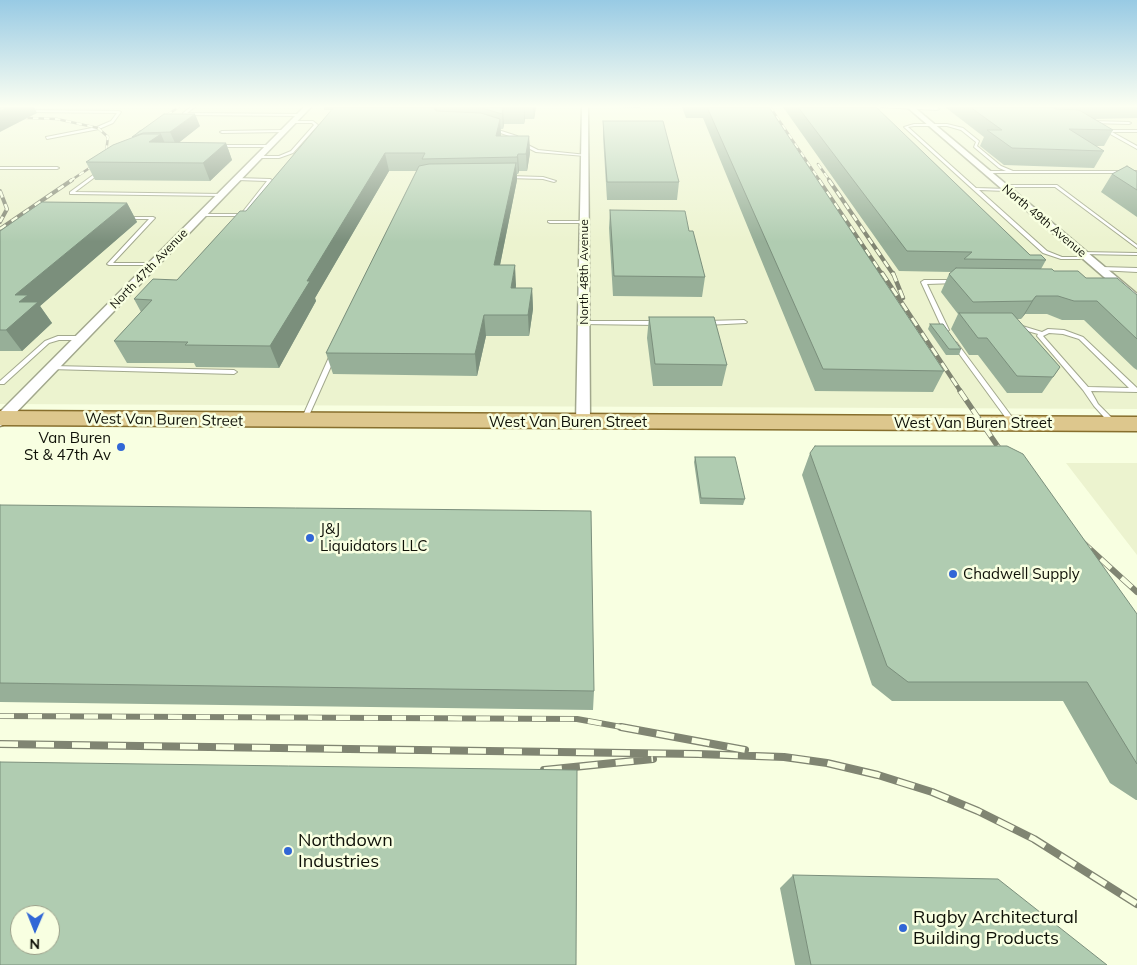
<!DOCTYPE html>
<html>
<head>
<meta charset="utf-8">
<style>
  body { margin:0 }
  #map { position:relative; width:1137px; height:965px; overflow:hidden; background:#f8ffe1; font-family:Mulish,sans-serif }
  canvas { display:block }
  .north { position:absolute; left:10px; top:905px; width:50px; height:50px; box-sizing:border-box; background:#f8ffe1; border:1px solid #9ba08a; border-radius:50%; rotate:181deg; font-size:14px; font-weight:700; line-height:20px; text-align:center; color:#0f1108 }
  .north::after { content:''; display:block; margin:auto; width:18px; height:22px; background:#3167d6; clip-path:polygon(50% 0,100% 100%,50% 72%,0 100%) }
</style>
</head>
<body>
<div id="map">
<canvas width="1137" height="965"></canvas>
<div class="north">N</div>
</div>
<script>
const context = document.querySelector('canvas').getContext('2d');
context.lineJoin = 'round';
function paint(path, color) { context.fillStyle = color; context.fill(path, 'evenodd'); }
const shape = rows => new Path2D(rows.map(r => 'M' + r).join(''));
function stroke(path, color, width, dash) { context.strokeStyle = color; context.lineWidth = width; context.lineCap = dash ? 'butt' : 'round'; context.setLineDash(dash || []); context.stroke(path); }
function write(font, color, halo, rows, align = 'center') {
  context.font = font + ' Mulish,sans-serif'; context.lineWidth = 5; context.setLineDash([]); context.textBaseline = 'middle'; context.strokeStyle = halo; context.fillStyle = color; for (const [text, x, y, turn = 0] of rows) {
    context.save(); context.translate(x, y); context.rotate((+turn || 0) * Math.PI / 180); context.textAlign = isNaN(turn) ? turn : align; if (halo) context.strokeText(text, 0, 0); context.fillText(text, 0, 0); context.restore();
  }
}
paint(shape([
  [0,107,1137,107,1137,409,0,404],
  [1066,463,1137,463,1137,555]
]), '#ecf3cf');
const lane = shape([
  [191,107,195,107,187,113,300,114,302,115,300,116,183,115,183,113,191,107],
  [881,107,937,107,939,109,937,110,881,107],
  [26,110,119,111,121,112,113,123,99,129,47,139,46,137,97,127,111,121,117,113,27,112,26,110],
  [293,121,313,121,318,125,293,153,279,158,258,158,259,156,279,156,291,151,314,125,312,123,294,123,293,121],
  [1092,121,1129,122,1131,123,1129,124,1091,123,1092,121],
  [914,124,947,124,963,128,979,141,977,146,1001,166,1013,171,1137,171,1137,173,986,173,984,172,985,171,1006,171,999,168,974,147,976,142,961,130,947,126,914,126,908,127,976,188,1008,189,1008,191,1007,191,979,190,1047,251,1062,257,1088,257,1090,258,1088,259,1061,259,1043,253,904,127,914,124],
  [492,128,517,136,526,144,538,150,587,155,585,156,536,152,524,146,515,138,492,130,492,128],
  [1103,128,1108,130,1137,130,1137,132,1112,132,1137,146,1137,149,1103,130,1103,128],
  [285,130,284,132,222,133,220,132,222,131,285,130],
  [219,145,269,145,271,146,269,147,218,147,219,145],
  [0,167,57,167,59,168,57,169,0,169,0,167],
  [100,170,103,171,75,192,222,194,224,195,222,196,70,194,70,192,100,170],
  [509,176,543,177,556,181,554,182,543,179,508,178,507,177,509,176],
  [236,178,270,179,272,180,244,216,200,216,200,215,202,214,241,214,267,181,237,180,235,179,236,178],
  [1002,185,1057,185,1137,245,1137,248,1055,187,1001,187,1000,186,1002,185],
  [123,217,153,217,155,218,113,263,153,263,155,264,155,265,109,265,107,264,149,219,125,219,123,218,123,217],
  [548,221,584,221,586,222,584,223,550,223,548,222,548,221],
  [1080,252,1137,253,1137,255,1082,254,1080,254,1080,252],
  [1101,267,1137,268,1137,272,1099,270,1099,268,1101,267],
  [955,280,958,282,957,283,927,284,949,330,946,332,943,330,921,282,924,280,955,280],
  [744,320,747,322,746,323,706,325,703,323,706,321,744,320],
  [583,321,657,321,660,323,657,325,581,324,581,322,583,321],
  [1019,325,1042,332,1048,329,1064,330,1083,337,1137,388,1137,392,1091,391,1098,404,1116,422,1117,424,1116,426,1112,426,1094,406,1083,390,1038,337,1037,336,1038,334,1017,328,1017,326,1019,325],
  [1049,333,1063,334,1079,339,1129,388,1088,387,1043,336,1049,333],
  [58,336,82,336,85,338,82,340,59,340,49,343,4,384,0,384,0,381,45,341,58,336],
  [955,342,957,343,1015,421,1016,423,1015,425,1011,425,952,344,955,342],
  [333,353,336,355,307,420,306,422,302,422,301,420,330,355,333,353],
  [52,366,234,370,237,372,234,374,50,369,50,367,52,366]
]);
const street = shape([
  [304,107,311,107,5,424,0,426,0,412,304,107],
  [582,107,588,107,590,423,583,428,576,423,582,107],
  [907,107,914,107,1137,294,1137,304,1133,302,907,107]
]);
const primary = shape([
  [0,411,1137,417,1137,431,0,425,0,411]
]);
stroke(lane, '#a2a88d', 2);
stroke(street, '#a2a88d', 3);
stroke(primary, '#876f2d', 3);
paint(lane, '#fff');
paint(street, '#fff');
paint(primary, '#ddc78d');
const railFar5 = shape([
  [770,107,820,181],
  [0,117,57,119,98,128,108,137,106,152,98,161],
  [158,121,179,107],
  [818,164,830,181],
  [70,181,100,161]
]);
const railFar4 = shape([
  [819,180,882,274],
  [829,180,893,274],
  [0,191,7,209,0,222],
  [0,229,72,180]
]);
const railFar3 = shape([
  [882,273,961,392],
  [893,273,903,298]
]);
const railFar2 = shape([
  [960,391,1005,457]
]);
const railFar1 = shape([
  [1080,540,1137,592],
  [0,716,577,719,627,728]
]);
const rail = shape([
  [621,727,745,750],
  [0,744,698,754,784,757,827,763,878,775,932,792,978,811,1034,839,1137,904],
  [544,770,653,759]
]);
stroke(railFar5, '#808572', 2.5);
stroke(railFar4, '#808572', 4);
stroke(railFar3, '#808572', 4.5);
stroke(railFar2, '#808572', 5.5);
stroke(railFar1, '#808572', 6);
stroke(rail, '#808572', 8);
stroke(railFar5, '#f8ffe1', 2, [5.5]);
stroke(railFar4, '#f8ffe1', 2.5, [7]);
stroke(railFar3, '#f8ffe1', 3, [9]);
stroke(railFar2, '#f8ffe1', 4, [11]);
stroke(railFar1, '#f8ffe1', 4.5, [14]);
stroke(rail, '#f8ffe1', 5.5, [18]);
paint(shape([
  [324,107,536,107,534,119,525,119,524,124,504,124,503,129,501,129,501,136,529,136,530,153,527,171,519,171,518,174,517,174,517,180,500,265,516,285,516,288,532,288,533,309,529,336,486,336,477,376,333,374,326,353,417,171,389,171,315,298,316,301,279,368,196,367,194,363,127,363,114,341,141,312,134,299,177,280,246,211,332,110,324,110],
  [606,107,640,107,640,108],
  [682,107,769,107,944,371,933,392,815,391,703,118,686,118],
  [783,107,876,107,1030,255,1046,260,1041,269,1086,278,1137,295,1137,370,1134,368,1084,320,1062,320,1047,314,1025,314,1021,319,1017,319,1060,367,1042,393,1007,393,978,355,969,355,951,329,958,314,941,292,949,274,952,272,899,271],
  [945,107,1137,107,1137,118,1094,119,1113,130,1104,146,1095,146,1104,151,1094,168,1004,165,980,146,984,137],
  [603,121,679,182,677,200,607,200,603,137],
  [200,126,178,143,226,143,232,160,210,181,95,180,86,162,132,138,140,130],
  [1137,172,1137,217,1101,192,1112,174],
  [127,203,137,222,40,306,52,323,22,351,0,351,0,231],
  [610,210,689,231,705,277,702,297,613,296,609,228],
  [649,317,727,365,722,386,653,386,647,338],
  [930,324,961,349,959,355,946,355,928,329],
  [810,453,1137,614,1137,800,1136,800,1110,783,1063,701,892,701,872,685,802,475],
  [695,457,745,499,743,505,700,504,694,462],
  [0,505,594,691,593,710,0,702],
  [793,875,1107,965,795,965,780,888]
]), '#97af98');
paint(shape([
  [9,107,34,107,37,113,0,132,0,111],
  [436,107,437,107,439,121,434,109],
  [524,107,525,119,524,124],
  [533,107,536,107,534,119],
  [503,108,504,124,503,129,502,114],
  [195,114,200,126,176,145,170,132],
  [500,119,501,135,497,153,496,136],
  [161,134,168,151,149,142],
  [529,136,530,153,527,171,526,154],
  [226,143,232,160,210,181,203,163],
  [385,153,389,171,315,298,316,301,279,368,270,346,307,281],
  [518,154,519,171,518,174,517,157],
  [516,163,517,180,496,285,494,265],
  [127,203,137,222,40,306,52,323,22,351,6,330,15,295],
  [515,265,516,285,513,308,511,288],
  [532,288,533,309,529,336,528,315],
  [1036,296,1025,314,1021,319,1032,301],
  [484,315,486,336,477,376,475,354]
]), '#7b8f7c');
const building = shape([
  [0,107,9,107,0,111,0,107],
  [334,107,436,107,434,109,436,111,481,113,500,119,496,136,529,136,526,154,518,154,517,157,422,159,425,153,385,153,307,281,310,281,270,346,185,345,188,342,114,341,152,300,134,299,153,279,177,280,240,211,246,211,334,107],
  [471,107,524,107,523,108,503,108,502,114,482,108,471,107],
  [707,107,769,107,944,371,823,369,707,107],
  [798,107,876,107,1030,255,1041,255,1046,260,964,259,972,252,907,251,798,107],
  [970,107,1052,107,1056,109,1079,110,1113,130,1069,129,1104,151,1012,148,987,130,1002,130,970,107],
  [164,114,195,114,170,132,143,133,132,137,164,114],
  [603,121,663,121,679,182,607,182,603,121],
  [142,134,161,134,149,142,226,143,203,163,86,162,113,145,142,134],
  [516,163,494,265,515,265,511,288,532,288,528,315,484,315,475,354,326,353,419,166,429,164,516,163],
  [1127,166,1137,172,1137,190,1112,174,1127,166],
  [42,202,127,203,15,295,28,295,19,302,38,302,6,330,0,330,0,231,42,202],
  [610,210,685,211,689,231,693,231,705,277,614,276,610,210],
  [956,268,1052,269,1054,271,1078,271,1086,278,1117,278,1137,295,1137,339,1097,301,1074,301,1058,296,1036,296,1032,301,973,302,949,274,956,268],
  [959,313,1012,313,1060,367,1053,377,1017,376,987,338,978,338,959,313],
  [649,317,714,317,727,365,655,364,649,317],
  [930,324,943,324,961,349,949,349,930,324],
  [815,446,1007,446,1023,454,1137,614,1137,764,1087,682,908,682,887,666,810,453,815,446],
  [695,457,735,457,745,499,701,498,695,457],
  [0,505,591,511,594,691,0,683,0,505],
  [0,762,577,770,576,965,0,965,0,762],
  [20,915,50,915,50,945,20,945,20,915],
  [793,875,998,879,1107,965,811,965,793,875]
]);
paint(building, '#b0ccb1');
stroke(building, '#7b8f7c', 1);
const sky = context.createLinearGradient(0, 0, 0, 242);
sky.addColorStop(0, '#98cae4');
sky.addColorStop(0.44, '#fcfff2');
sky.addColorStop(1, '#fcfff200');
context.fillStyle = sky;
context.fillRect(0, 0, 1137, 242);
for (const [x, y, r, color] of [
  [121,447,5,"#3167d6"],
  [310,538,5,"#3167d6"],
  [953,574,5,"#3167d6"],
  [288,851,5,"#3167d6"],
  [903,928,5,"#3167d6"]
]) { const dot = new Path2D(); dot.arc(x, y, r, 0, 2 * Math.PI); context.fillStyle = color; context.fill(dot); stroke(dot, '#f8ffe1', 2); }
write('12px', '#0f1108', '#f8ffe1', [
  ["North 49th Avenue",1044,221,40],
  ["North 47th Avenue",149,269,-46],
  ["North 48th Avenue",584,272,-90]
]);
write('15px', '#0f1108', '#f8ffe1', [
  ["West Van Buren Street",164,420,1],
  ["West Van Buren Street",568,422],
  ["West Van Buren Street",973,423]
]);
write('15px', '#0f1108', '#f8ffe1', [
  ["Van Buren",111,438,"right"],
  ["St & 47th Av",111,455,"right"],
  ["J&J",320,529],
  ["Liquidators LLC",320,546],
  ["Chadwell Supply",963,574]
], 'left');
write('18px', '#0f1108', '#f8ffe1', [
  ["Northdown",298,841],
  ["Industries",298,862],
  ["Rugby Architectural",913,918],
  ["Building Products",913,939]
], 'left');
</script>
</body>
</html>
